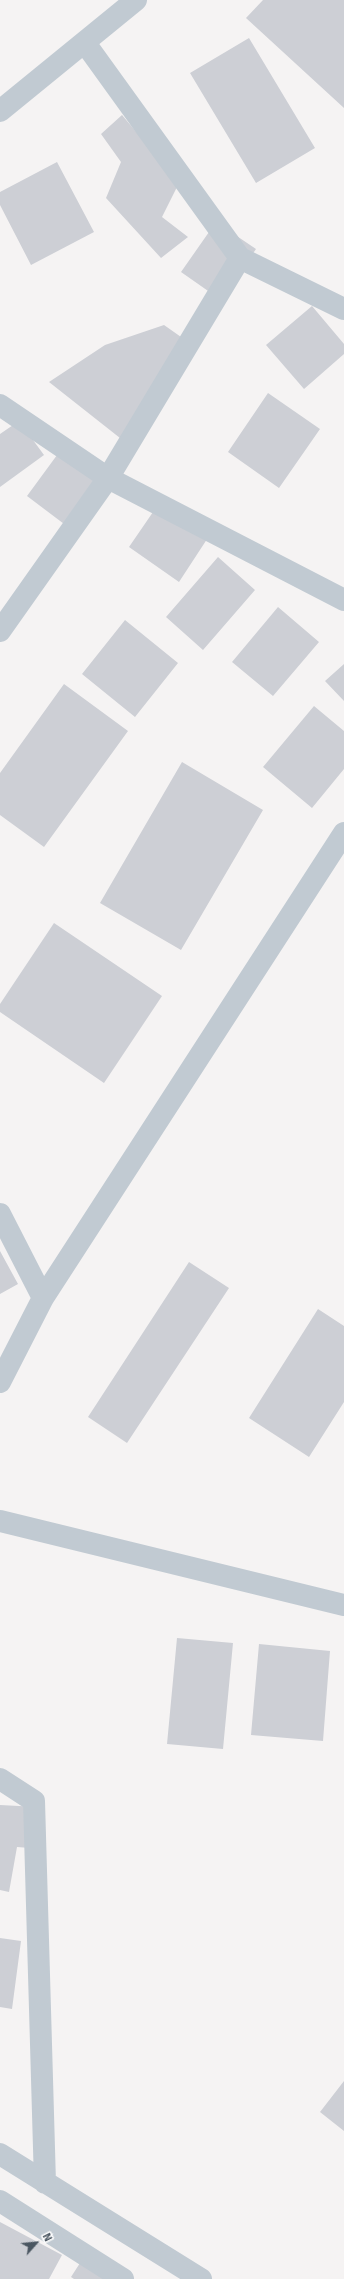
<!DOCTYPE html>
<html>
<head>
<meta charset="utf-8">
<style>
  body { margin:0 }
  #map { position:relative; width:344px; height:2279px; overflow:hidden; background:#f5f3f3; font-family:Signika,sans-serif }
  canvas { display:block }
  .north { position:absolute; left:16px; top:2223px; width:40px; height:40px; -webkit-text-stroke:3px #fff; paint-order:stroke; rotate:63deg; font-size:11px; font-weight:700; line-height:16px; text-align:center; color:#4a5661 }
  .north::after { content:''; display:block; margin:auto; width:14px; height:18px; background:#4a5661; clip-path:polygon(50% 0,100% 100%,50% 72%,0 100%) }
</style>
</head>
<body>
<div id="map">
<canvas width="344" height="2279"></canvas>
<div class="north">N</div>
</div>
<script>
const context = document.querySelector('canvas').getContext('2d');
context.lineJoin = 'round';
function paint(path, color) { context.fillStyle = color; context.fill(path, 'evenodd'); }
const shape = rows => new Path2D(rows.map(r => 'M' + r).join(''));
function stroke(path, color, width, dash) { context.strokeStyle = color; context.lineWidth = width; context.lineCap = dash ? 'butt' : 'round'; context.setLineDash(dash || []); context.stroke(path); }
paint(shape([
  [263,0,344,0,344,108,246,18],
  [249,38,315,148,256,183,190,73],
  [122,115,179,183,162,217,188,237,161,258,106,198,121,162,101,134],
  [57,162,94,232,31,265,0,205,0,192],
  [216,222,256,249,221,300,181,272],
  [312,306,344,344,344,354,304,389,266,345],
  [164,325,191,344,120,438,49,382,105,345],
  [268,393,320,429,279,488,228,452],
  [19,421,44,455,0,487,0,434],
  [60,451,110,487,76,533,27,496],
  [164,496,213,530,179,582,129,547],
  [218,557,255,590,203,650,166,617],
  [278,607,319,642,273,696,232,662],
  [125,620,178,663,135,717,82,674],
  [344,664,344,701,325,681],
  [64,684,128,731,44,847,0,815,0,773],
  [314,706,344,731,344,769,312,808,263,767],
  [182,762,263,810,181,950,100,903],
  [54,923,162,996,104,1083,0,1012,0,1004],
  [0,1251,18,1284,0,1294],
  [189,1262,229,1288,127,1443,88,1417],
  [318,1309,344,1326,344,1402,309,1457,249,1418],
  [177,1638,233,1643,223,1749,167,1744],
  [259,1644,330,1651,323,1741,251,1735],
  [0,1805,38,1807,30,1848,17,1847,9,1892,0,1890],
  [0,1938,21,1941,12,2009,0,2007],
  [344,2081,344,2131,320,2112],
  [0,2222,62,2255,49,2279,0,2279],
  [80,2263,105,2279,74,2279,71,2277]
]), '#cdcfd5');
stroke(shape([
  [85,43,240,258,344,309],
  [0,111,136,0],
  [0,405,108,478,344,600],
  [0,631,108,478,240,258],
  [0,1214,43,1298],
  [0,1382,43,1298,344,833],
  [0,1521,344,1605],
  [0,1779,34,1801,45,2183],
  [0,2154,201,2279],
  [0,2201,123,2279]
]), '#c1cad2', 22);
</script>
</body>
</html>
